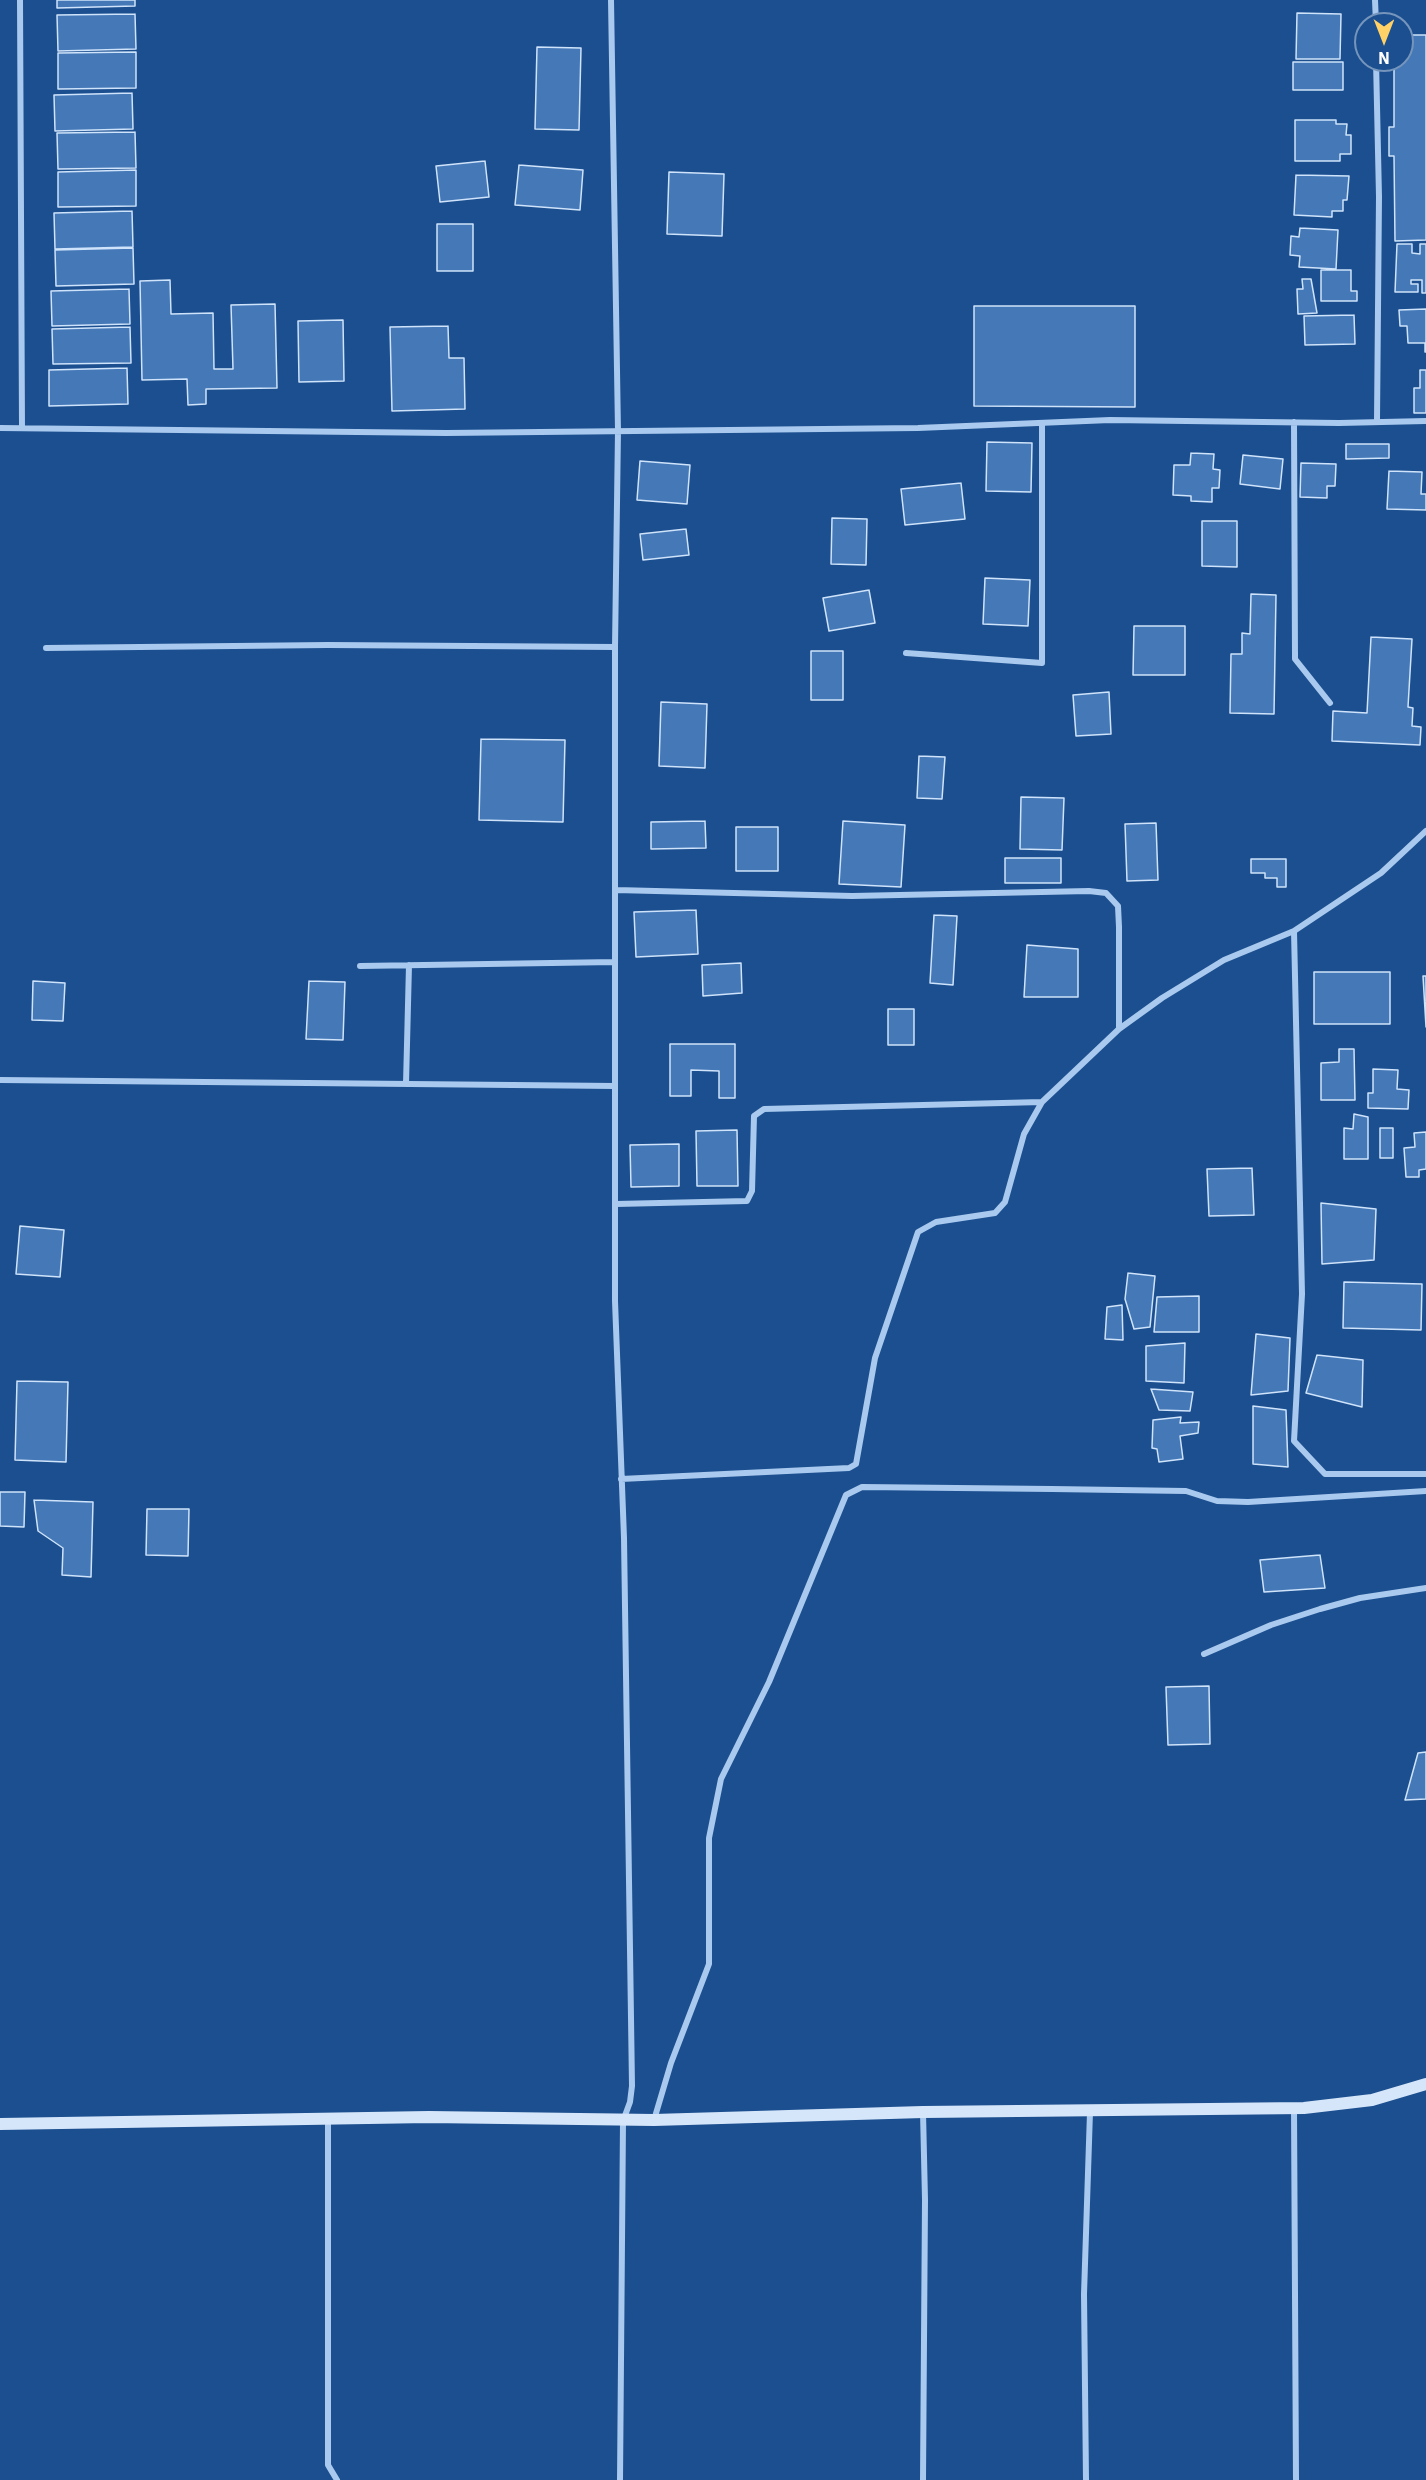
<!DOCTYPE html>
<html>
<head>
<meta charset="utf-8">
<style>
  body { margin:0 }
  #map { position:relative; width:1426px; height:2480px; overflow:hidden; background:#1b4f8f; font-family:"IBM Plex Sans",sans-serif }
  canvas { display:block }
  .north { position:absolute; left:1354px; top:12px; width:60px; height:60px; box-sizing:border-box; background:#1b4f8f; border:2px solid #7695bc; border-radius:50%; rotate:180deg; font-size:16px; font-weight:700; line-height:24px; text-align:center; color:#fff }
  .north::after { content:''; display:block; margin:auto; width:21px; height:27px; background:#ffd166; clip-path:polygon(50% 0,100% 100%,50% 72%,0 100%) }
</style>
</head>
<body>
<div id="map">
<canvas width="1426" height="2480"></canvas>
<div class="north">N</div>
</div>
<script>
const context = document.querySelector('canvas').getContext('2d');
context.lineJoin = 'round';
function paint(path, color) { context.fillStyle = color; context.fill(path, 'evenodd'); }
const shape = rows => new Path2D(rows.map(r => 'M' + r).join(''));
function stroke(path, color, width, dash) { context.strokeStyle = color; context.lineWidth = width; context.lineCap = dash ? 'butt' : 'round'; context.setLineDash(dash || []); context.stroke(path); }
const building = shape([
  [57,0,135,0,135,6,57,8,57,0],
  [1297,13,1341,14,1340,59,1296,59,1297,13],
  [135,14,136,49,58,51,57,15,135,14],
  [1402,35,1426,35,1426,240,1395,241,1394,156,1389,156,1389,127,1394,127,1394,60,1402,60,1402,35],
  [537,47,581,48,579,130,535,129,537,47],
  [136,52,136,88,58,89,58,53,136,52],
  [1293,62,1343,62,1343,90,1293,90,1293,62],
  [132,93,133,129,55,131,54,95,132,93],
  [1295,120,1336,120,1336,124,1347,124,1346,135,1351,135,1351,154,1340,154,1340,161,1295,161,1295,120],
  [135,132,136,168,58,169,57,133,135,132],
  [485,161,489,197,440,202,436,166,485,161],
  [519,165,583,170,580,210,515,205,519,165],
  [136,170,136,206,58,207,58,172,136,170],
  [669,172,724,174,722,236,667,234,669,172],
  [1296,175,1349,176,1347,200,1343,200,1343,211,1332,211,1332,217,1294,215,1296,175],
  [132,211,133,247,55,249,54,213,132,211],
  [437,224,473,224,473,271,437,271,437,224],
  [1300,228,1338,230,1336,269,1299,267,1300,256,1290,255,1291,236,1299,237,1300,228],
  [1397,244,1412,244,1412,253,1420,254,1420,244,1426,244,1426,293,1422,293,1422,280,1411,280,1411,284,1418,284,1418,292,1395,292,1397,244],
  [133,248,134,284,56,286,55,250,133,248],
  [1321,270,1351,270,1351,291,1357,291,1357,301,1321,301,1321,270],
  [1302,279,1311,279,1317,313,1298,314,1297,289,1303,289,1302,279],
  [170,280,171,314,213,313,214,369,233,369,231,305,275,304,277,388,206,389,206,404,188,405,187,379,142,380,140,281,170,280],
  [129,289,130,324,52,326,51,291,129,289],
  [974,306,1135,306,1135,407,974,406,974,306],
  [1426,309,1426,352,1425,352,1425,343,1408,343,1407,326,1400,326,1399,310,1426,309],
  [1354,315,1355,344,1305,345,1304,316,1354,315],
  [343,320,344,381,299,382,298,321,343,320],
  [448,326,449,358,464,358,465,409,392,411,390,327,448,326],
  [130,327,131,363,53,364,52,329,130,327],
  [127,368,128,404,49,406,49,370,127,368],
  [1420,370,1426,370,1426,413,1414,413,1414,388,1420,388,1420,370],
  [987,442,1032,443,1031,492,986,491,987,442],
  [1346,444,1389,444,1389,458,1346,459,1346,444],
  [1191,453,1214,454,1213,469,1220,470,1219,488,1212,488,1212,502,1191,501,1191,496,1173,495,1174,465,1190,465,1191,453],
  [1243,455,1283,459,1280,489,1240,484,1243,455],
  [640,461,690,465,687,504,637,500,640,461],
  [1301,463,1336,464,1335,486,1327,486,1327,498,1300,497,1301,463],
  [1389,471,1422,472,1421,494,1426,494,1426,510,1387,509,1389,471],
  [961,483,965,519,905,525,901,489,961,483],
  [832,518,867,519,866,565,831,564,832,518],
  [1202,521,1237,521,1237,567,1202,566,1202,521],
  [686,529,689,555,643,560,640,534,686,529],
  [985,578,1030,580,1028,626,983,624,985,578],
  [869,590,875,623,829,631,823,598,869,590],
  [1251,594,1276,595,1274,714,1230,713,1231,654,1242,654,1242,633,1250,634,1251,594],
  [1134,626,1185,626,1185,675,1133,675,1134,626],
  [1371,637,1412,639,1408,707,1413,708,1412,726,1421,727,1420,745,1332,741,1333,711,1367,713,1371,637],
  [811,651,843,651,843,700,811,700,811,651],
  [1109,692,1111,734,1076,736,1073,695,1109,692],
  [661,702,707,704,705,768,659,766,661,702],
  [481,739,565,740,563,822,479,820,481,739],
  [919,756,945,757,942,799,917,798,919,756],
  [1021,797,1064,798,1062,850,1020,849,1021,797],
  [705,821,706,848,651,849,651,822,705,821],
  [843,821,905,825,901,887,839,884,843,821],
  [1156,823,1158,880,1127,881,1125,824,1156,823],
  [736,827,778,827,778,871,736,871,736,827],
  [1005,858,1061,858,1061,883,1005,883,1005,858],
  [1251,859,1286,859,1286,887,1277,887,1277,878,1265,878,1265,873,1251,873,1251,859],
  [696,910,698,954,636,957,634,912,696,910],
  [934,915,957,916,953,985,930,983,934,915],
  [1027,945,1078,949,1078,997,1024,997,1027,945],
  [741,963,742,993,703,996,702,965,741,963],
  [1314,972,1390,972,1390,1024,1314,1024,1314,972],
  [1423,976,1426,976,1426,1027,1423,976],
  [33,981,65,983,63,1021,32,1020,33,981],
  [309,981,345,982,343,1040,306,1039,309,981],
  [888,1009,914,1009,914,1045,888,1045,888,1009],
  [670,1044,735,1044,735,1098,719,1098,719,1071,691,1070,691,1096,670,1096,670,1044],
  [1339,1049,1354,1049,1355,1100,1321,1100,1321,1063,1339,1062,1339,1049],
  [1373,1069,1398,1070,1397,1089,1409,1090,1408,1109,1368,1108,1368,1093,1373,1093,1373,1069],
  [1354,1114,1368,1117,1368,1159,1344,1159,1344,1128,1353,1129,1354,1114],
  [1380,1128,1393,1128,1393,1158,1380,1158,1380,1128],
  [737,1130,738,1186,697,1186,696,1131,737,1130],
  [1426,1132,1426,1169,1419,1170,1419,1177,1406,1177,1404,1148,1415,1147,1414,1133,1426,1132],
  [679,1144,679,1186,631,1187,630,1145,679,1144],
  [1252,1168,1254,1215,1209,1216,1207,1169,1252,1168],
  [1321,1203,1376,1209,1374,1260,1322,1264,1321,1203],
  [20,1226,64,1230,60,1277,16,1274,20,1226],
  [1128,1273,1155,1276,1150,1327,1134,1329,1125,1299,1128,1273],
  [1344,1282,1422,1284,1421,1330,1343,1328,1344,1282],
  [1199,1296,1199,1332,1154,1332,1157,1297,1199,1296],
  [1122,1305,1123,1340,1105,1339,1107,1307,1122,1305],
  [1256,1334,1290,1338,1288,1391,1251,1395,1256,1334],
  [1185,1343,1184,1383,1146,1381,1146,1346,1185,1343],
  [1317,1355,1363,1360,1362,1407,1306,1393,1317,1355],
  [17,1381,68,1382,66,1462,15,1460,17,1381],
  [1151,1389,1193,1392,1190,1411,1159,1410,1151,1389],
  [1253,1406,1286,1410,1288,1467,1253,1464,1253,1406],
  [1181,1417,1180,1423,1199,1422,1198,1433,1180,1436,1183,1459,1159,1462,1157,1449,1152,1448,1153,1420,1181,1417],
  [0,1492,25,1492,24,1527,0,1526,0,1492],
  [34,1500,93,1502,91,1577,62,1575,63,1548,38,1531,34,1500],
  [147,1509,189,1509,188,1556,146,1555,147,1509],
  [1320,1555,1325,1588,1264,1592,1260,1560,1320,1555],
  [1209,1686,1210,1744,1168,1745,1166,1687,1209,1686],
  [1426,1752,1426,1799,1405,1800,1418,1753,1426,1752]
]);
paint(building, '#4478b7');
stroke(building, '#cfe3fa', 1.5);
stroke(shape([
  [20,0,22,427],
  [611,0,618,431,615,647,615,1301,624,1538,632,2086,630,2102,623,2121,620,2480],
  [1375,0,1376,24],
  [1376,60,1379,197,1377,420],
  [1294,422,1295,659,1330,703],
  [0,428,446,433,918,428,1110,420,1339,423,1426,421],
  [46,648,328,645,615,647],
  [906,653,1042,663,1042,423],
  [616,890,852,896,1089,891,1106,893,1118,906,1119,927,1119,1029,1042,1102,1024,1134,1005,1202,995,1213,936,1222,918,1232,875,1358,856,1464,849,1468,621,1479],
  [1294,931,1381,873,1426,831],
  [360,966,615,962],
  [1119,1029,1162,998,1224,960,1294,931,1302,1294,1294,1441,1325,1474,1426,1474],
  [0,1080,615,1086],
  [406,1084,409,965],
  [616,1204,747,1201,752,1191,754,1116,764,1109,1042,1102],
  [1204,1654,1271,1625,1320,1609,1360,1598,1426,1588],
  [1294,2108,1296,2480],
  [923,2112,925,2200,923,2480],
  [328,2119,328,2465,337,2480],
  [654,2120,671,2063,709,1964,709,1838,721,1779,769,1682,846,1495,862,1487,1052,1489,1186,1491,1217,1501,1248,1502,1426,1491],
  [1086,2480,1084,2294,1090,2112]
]), '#a9c9ee', 6);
stroke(shape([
  [0,2124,429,2117,654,2120,923,2112,1304,2108,1372,2100,1426,2084]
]), '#d6e6fa', 12);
</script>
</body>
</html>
